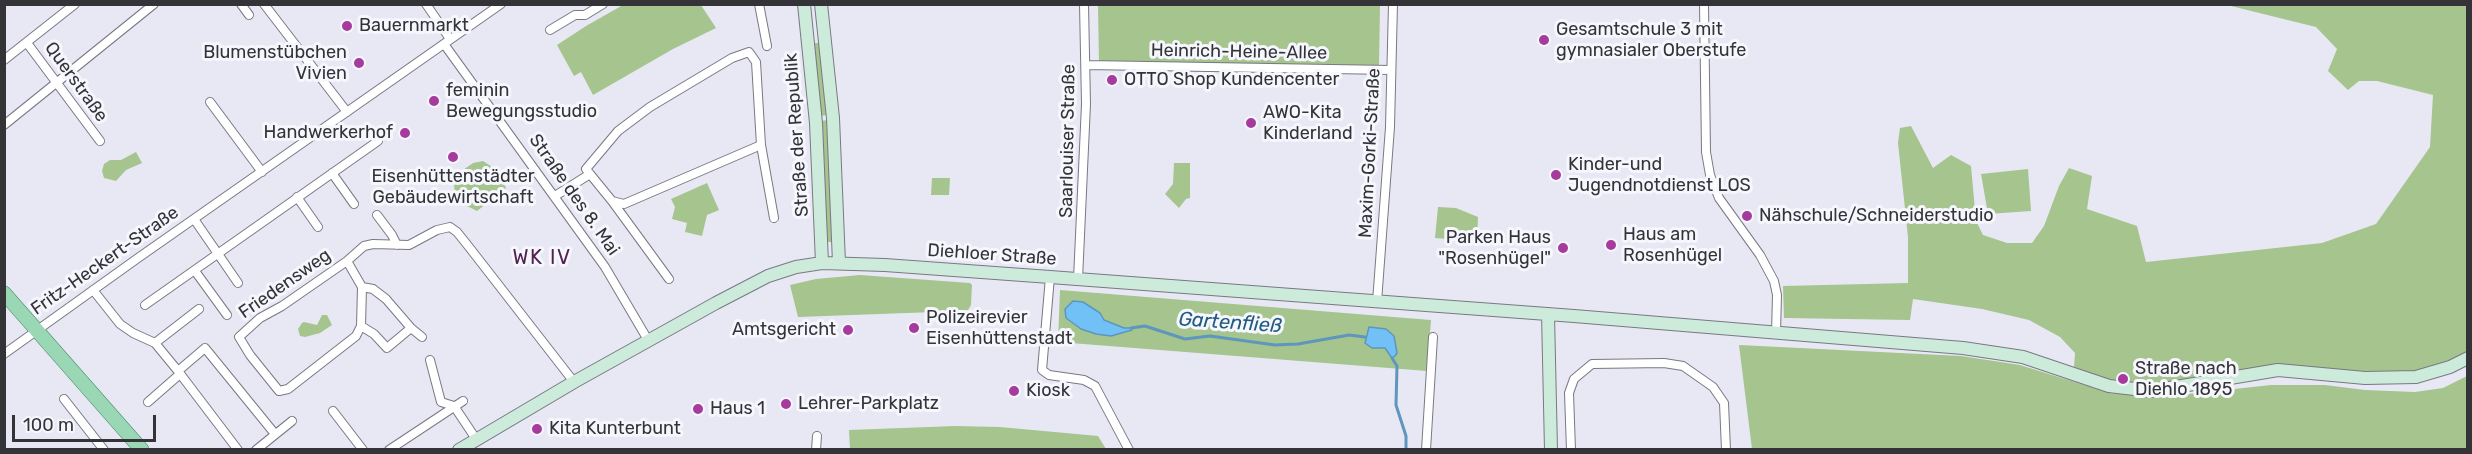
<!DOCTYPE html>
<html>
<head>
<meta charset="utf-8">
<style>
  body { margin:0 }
  #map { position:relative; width:2472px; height:454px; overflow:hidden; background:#e8e8f4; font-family:Rubik,sans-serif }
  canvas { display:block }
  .frame { position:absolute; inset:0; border:6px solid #333338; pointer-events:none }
  .scale { position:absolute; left:12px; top:415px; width:144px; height:27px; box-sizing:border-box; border:3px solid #333338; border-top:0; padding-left:8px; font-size:18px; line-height:21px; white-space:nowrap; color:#333338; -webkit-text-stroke:4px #f6f6fd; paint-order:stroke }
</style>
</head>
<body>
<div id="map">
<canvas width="2472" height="454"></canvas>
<div class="frame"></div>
<div class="scale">100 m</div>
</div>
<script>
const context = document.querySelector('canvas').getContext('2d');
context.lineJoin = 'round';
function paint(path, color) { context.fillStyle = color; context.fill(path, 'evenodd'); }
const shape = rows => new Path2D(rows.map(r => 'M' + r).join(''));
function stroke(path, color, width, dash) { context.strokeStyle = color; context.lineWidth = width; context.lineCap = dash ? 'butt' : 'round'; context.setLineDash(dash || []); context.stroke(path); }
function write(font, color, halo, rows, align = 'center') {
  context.font = font + ' Rubik,sans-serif'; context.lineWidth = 6; context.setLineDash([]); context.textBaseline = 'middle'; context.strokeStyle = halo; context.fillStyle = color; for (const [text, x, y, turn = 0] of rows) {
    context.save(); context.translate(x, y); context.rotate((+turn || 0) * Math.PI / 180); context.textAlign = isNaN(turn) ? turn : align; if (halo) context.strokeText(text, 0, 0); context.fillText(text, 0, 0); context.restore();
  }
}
paint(shape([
  [623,5,701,5,716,28,673,49,593,95,581,72,574,76,557,45,586,26],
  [1098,5,1380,5,1379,66,1099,63],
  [2227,5,2467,5,2467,360,2439,375,2271,374,2153,387,2113,381,2074,367,2075,353,2060,337,2029,320,1982,309,1913,299,1910,320,1784,318,1783,286,1908,283,1908,237,1898,143,1900,128,1911,126,1933,168,1951,155,1971,166,1976,221,1983,235,2007,243,2032,243,2044,226,2059,186,2069,168,2092,176,2087,209,2137,226,2146,262,2322,243,2376,224,2430,147,2433,95,2377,81,2359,81,2348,90,2328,71,2337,49,2316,27],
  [814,43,821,43,828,115,820,116],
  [828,120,834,242,826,242,820,121],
  [136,152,142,163,126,170,116,181,104,178,102,171,104,164,110,160,121,160],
  [483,161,497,170,506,188,477,211,463,204,456,197,454,186,463,170,473,163],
  [1174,163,1190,163,1190,198,1186,199,1179,208,1165,194,1173,184],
  [2028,169,2031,211,1988,214,1981,174],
  [932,178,950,178,949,195,931,195],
  [707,183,719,210,707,215,702,236,685,232,687,223,672,219,675,207,671,199],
  [1438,207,1456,208,1478,217,1477,241,1435,238],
  [860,275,970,283,972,285,971,305,968,310,961,311,798,317,790,285,816,279],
  [1060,290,1431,320,1427,371,1058,342],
  [322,315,327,315,332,325,320,333,305,337,300,336,298,329,302,323,304,322,317,325],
  [1739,345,1961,356,2020,365,2110,393,2160,397,2271,385,2325,385,2365,390,2415,392,2443,388,2467,376,2467,449,1752,449],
  [955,426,1000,427,1098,436,1106,449,850,449,849,430]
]), '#a5c48e');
const water = shape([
  [1073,301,1083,302,1100,313,1104,320,1124,328,1131,328,1132,330,1111,336,1096,334,1081,329,1066,318,1065,309,1073,301],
  [1369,327,1386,329,1394,336,1397,353,1395,356,1392,358,1385,348,1372,348,1365,343,1369,327]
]);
paint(water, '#71c1f6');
stroke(water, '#5e96bd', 1.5);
stroke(shape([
  [1131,328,1145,326,1185,339,1210,336,1275,345,1298,344,1349,335,1365,337],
  [1392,358,1397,366,1396,405,1406,436,1406,450]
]), '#5e96bd', 3);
const street = shape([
  [241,4,249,15],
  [264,4,347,112],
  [426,4,450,39],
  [759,4,767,46],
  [1704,4,1706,152,1710,175,1719,198,1760,255,1774,281,1777,295,1776,333],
  [550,30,575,15,585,15,603,4],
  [27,43,100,141],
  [444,44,605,267,648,340],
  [4,60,75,4],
  [1087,65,1391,70],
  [210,102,262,172],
  [4,125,154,4],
  [761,145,774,218],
  [332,173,354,204],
  [555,196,590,174,586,169,618,131,650,107,732,58,749,52,756,62,761,145,624,204,612,201,590,174],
  [297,197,318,227],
  [612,201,669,279],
  [377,215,392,235,397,245],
  [194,219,238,283],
  [347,261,362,287,361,326,356,336,288,389,279,391,250,355,239,337,260,318,282,306,347,261,364,246,373,244,409,245,437,230,450,227,457,232,469,247,574,382],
  [195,271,227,315],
  [1050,277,1042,370,1049,375,1084,380,1095,386,1129,450],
  [1078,279,1086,104,1084,4],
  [93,290,120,324,133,333,155,343,178,371,205,348,275,434],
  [1377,302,1390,127,1393,4],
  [145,305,378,141],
  [361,326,374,334,387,348,411,328,386,299,373,289,362,287],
  [411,328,422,337],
  [155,343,199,309],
  [4,354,138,258,501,4],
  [430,360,441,402,454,406,476,439],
  [178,371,238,450],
  [64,399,104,450],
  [148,402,180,374],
  [333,411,363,450],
  [256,450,292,421],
  [389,450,463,401],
  [816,450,817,436],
  [1426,450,1433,337],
  [1571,450,1569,393,1574,379,1592,364,1664,363,1683,366,1713,387,1724,403,1726,450]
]);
const secondary = shape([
  [804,4,816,123,822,263],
  [821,4,833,118,839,263],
  [1548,314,1551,450],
  [459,450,574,382,716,303,768,276,796,267,822,263,885,265,1050,277,1574,316,1963,348,2023,357,2109,386,2152,391,2278,370,2365,378,2416,377,2450,367,2468,358]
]);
const primary = shape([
  [4,293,142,450]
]);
stroke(street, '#797883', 10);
stroke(secondary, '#797883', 14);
stroke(primary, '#4a8c68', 15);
stroke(street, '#fff', 8);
stroke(secondary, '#ccebda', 12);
stroke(primary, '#9ad7b4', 14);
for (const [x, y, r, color] of [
  [347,26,6,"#a53b9c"],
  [1544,40,6,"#a53b9c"],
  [359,63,6,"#a53b9c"],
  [1112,80,6,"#a53b9c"],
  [434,101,6,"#a53b9c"],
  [1251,123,6,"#a53b9c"],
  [405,133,6,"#a53b9c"],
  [453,157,6,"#a53b9c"],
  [1556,175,6,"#a53b9c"],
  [1747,216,6,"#a53b9c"],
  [1611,245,6,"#a53b9c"],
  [1563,248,6,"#a53b9c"],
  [914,328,6,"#a53b9c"],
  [848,330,6,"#a53b9c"],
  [2123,379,6,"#a53b9c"],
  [1014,391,6,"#a53b9c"],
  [786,404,6,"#a53b9c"],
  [698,409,6,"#a53b9c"],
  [537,429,6,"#a53b9c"]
]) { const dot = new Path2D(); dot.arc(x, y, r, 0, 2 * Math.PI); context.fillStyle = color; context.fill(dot); stroke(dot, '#f6f6fd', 2); }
write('18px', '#333338', '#f6f6fd', [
  ["Bauernmarkt",359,26],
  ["Gesamtschule 3 mit",1556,30],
  ["gymnasialer Oberstufe",1556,51],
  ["Blumenstübchen",347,53,"right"],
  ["Vivien",347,74,"right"],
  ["OTTO Shop Kundencenter",1124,80],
  ["feminin",446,91],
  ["Bewegungsstudio",446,112],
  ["AWO-Kita",1263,113],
  ["Kinderland",1263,134],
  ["Handwerkerhof",393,133,"right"],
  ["Kinder-und",1568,165],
  ["Jugendnotdienst LOS",1568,186],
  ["Eisenhüttenstädter",453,177,"center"],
  ["Gebäudewirtschaft",453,198,"center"],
  ["Nähschule/Schneiderstudio",1759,216],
  ["Haus am",1623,235],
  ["Rosenhügel",1623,256],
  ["Parken Haus",1551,238,"right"],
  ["\"Rosenhügel\"",1551,259,"right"],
  ["Polizeirevier",926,318],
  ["Eisenhüttenstadt",926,339],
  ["Amtsgericht",836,330,"right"],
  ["Straße nach",2135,369],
  ["Diehlo 1895",2135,390],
  ["Kiosk",1026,391],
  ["Lehrer-Parkplatz",798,404],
  ["Haus 1",710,409],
  ["Kita Kunterbunt",549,429]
], 'left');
write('18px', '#333338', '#f6f6fd', [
  ["Heinrich-Heine-Allee",1239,52,1],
  ["Querstraße",76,82,54],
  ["Straße der Republik",797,135,-94],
  ["Saarlouiser Straße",1068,141,-89],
  ["Maxim-Gorki-Straße",1370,153,-87],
  ["Straße des 8. Mai",574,195,55],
  ["Diehloer Straße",992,255,4],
  ["Fritz-Heckert-Straße",105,261,-35],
  ["Friedensweg",285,284,-35]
]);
context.letterSpacing = '1.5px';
write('20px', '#53204f', '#f6f6fd', [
  ["WK IV",542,258]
]);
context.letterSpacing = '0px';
write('italic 20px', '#205b7f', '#f6f6fd', [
  ["Gartenfließ",1230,323,4]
]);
</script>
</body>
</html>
